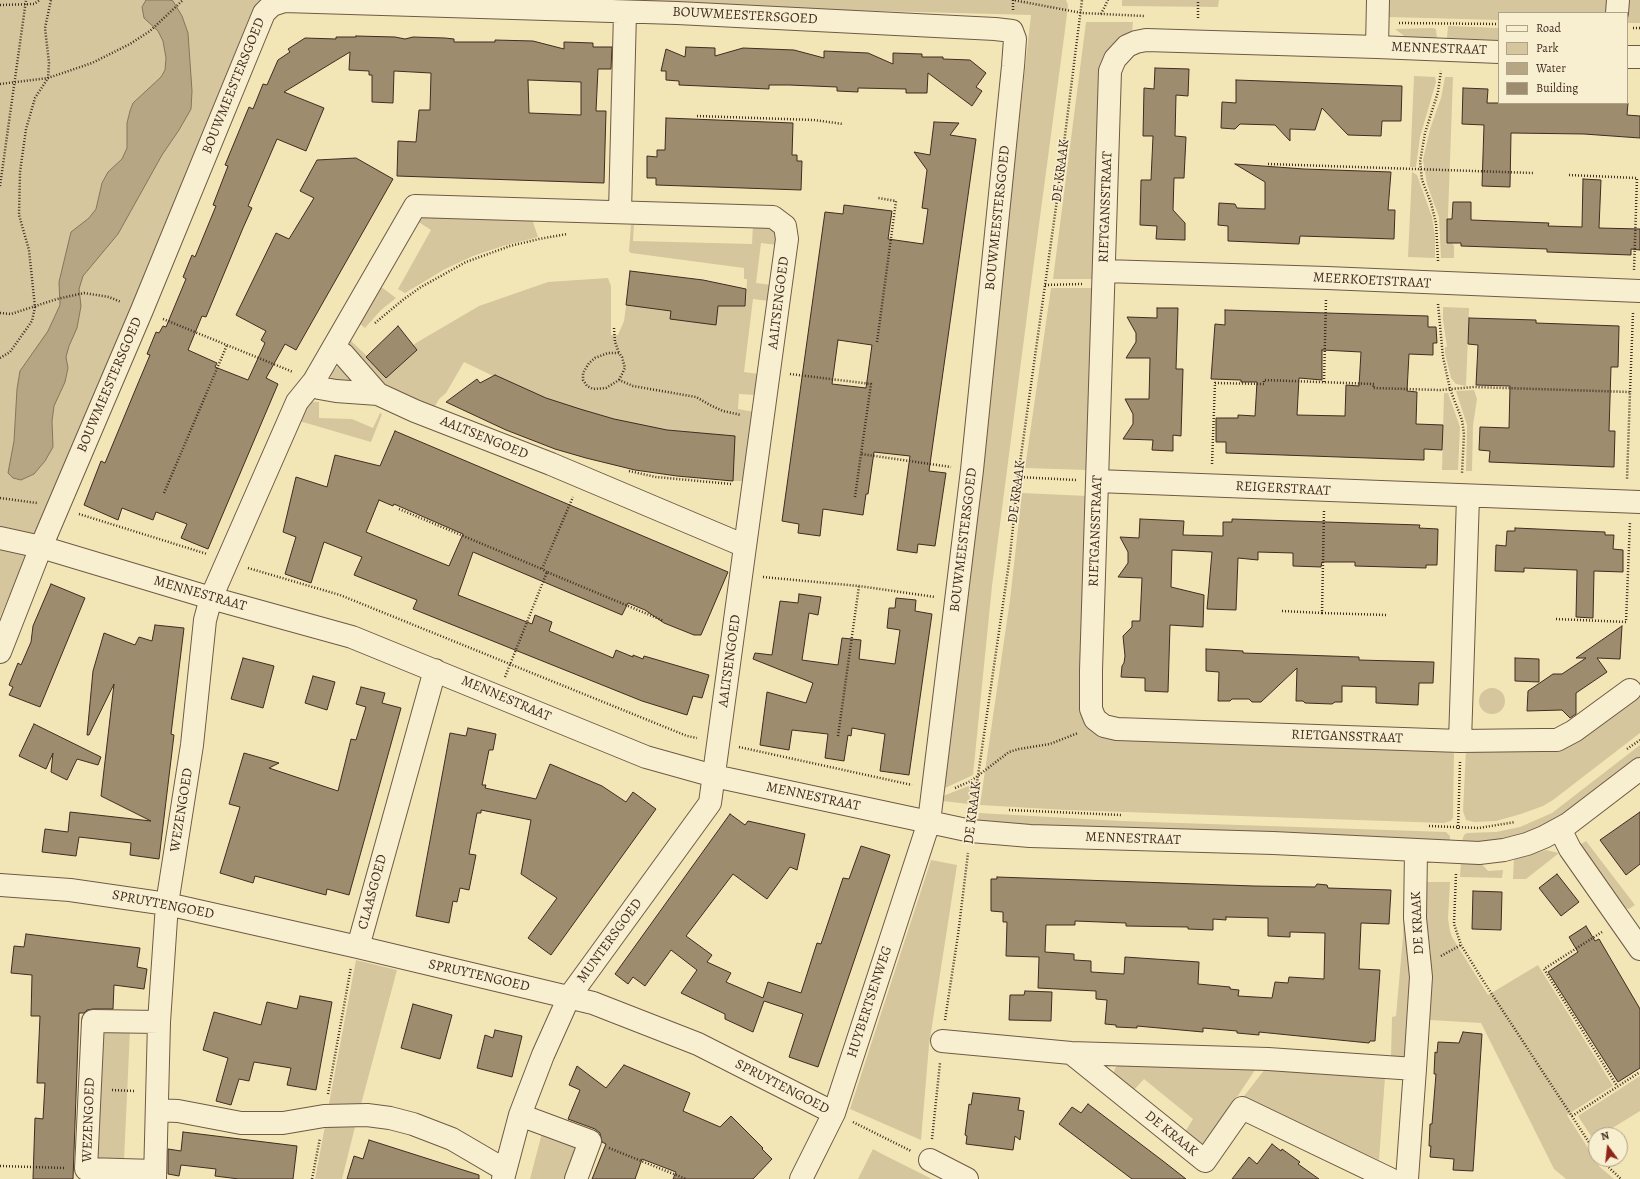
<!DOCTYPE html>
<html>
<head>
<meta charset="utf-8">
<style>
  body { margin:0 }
  #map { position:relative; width:1640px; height:1179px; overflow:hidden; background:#f3e6b6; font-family:Alegreya,serif }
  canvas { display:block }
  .legend { position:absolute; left:1498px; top:12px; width:130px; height:92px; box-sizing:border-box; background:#f7efd0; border:1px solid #afa18a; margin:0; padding:5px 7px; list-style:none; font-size:12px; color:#422b21 }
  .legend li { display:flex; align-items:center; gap:8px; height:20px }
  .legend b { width:20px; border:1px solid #afa18a }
  .north { position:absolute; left:1588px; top:1127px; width:40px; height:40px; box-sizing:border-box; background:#f7efd0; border:1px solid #afa18a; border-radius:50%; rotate:345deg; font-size:11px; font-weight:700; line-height:16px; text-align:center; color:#422b21 }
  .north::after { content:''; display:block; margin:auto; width:14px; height:18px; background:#8f2418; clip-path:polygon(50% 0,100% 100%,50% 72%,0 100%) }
</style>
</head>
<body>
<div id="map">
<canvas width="1640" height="1179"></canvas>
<ul class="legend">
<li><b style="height:5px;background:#f7efd0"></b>Road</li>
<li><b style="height:11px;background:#d5c69d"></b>Park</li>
<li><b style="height:11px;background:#b7a683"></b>Water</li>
<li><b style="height:11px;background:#9e8c6e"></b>Building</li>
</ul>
<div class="north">N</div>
</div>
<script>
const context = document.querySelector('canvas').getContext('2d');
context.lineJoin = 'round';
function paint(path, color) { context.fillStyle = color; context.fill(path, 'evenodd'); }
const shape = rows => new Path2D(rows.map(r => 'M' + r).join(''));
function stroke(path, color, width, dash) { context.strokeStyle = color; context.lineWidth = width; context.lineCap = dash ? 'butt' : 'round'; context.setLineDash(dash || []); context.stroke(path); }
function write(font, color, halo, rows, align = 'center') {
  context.font = font + ' Alegreya,serif'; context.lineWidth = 3; context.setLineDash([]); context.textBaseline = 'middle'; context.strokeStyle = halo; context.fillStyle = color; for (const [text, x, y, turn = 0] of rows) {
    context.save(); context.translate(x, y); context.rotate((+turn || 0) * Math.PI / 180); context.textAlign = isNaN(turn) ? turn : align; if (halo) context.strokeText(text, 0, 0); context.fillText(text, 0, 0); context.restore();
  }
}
paint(shape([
  [0,0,267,0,0,617],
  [459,0,1066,0,1068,5,1065,30,1032,277,992,586,973,775,945,788,1031,15],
  [1122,0,1219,0,1218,7,1122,6],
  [1390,0,1610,0,1609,13,1499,13,1499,20,1389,17],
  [1627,0,1640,0,1640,23,1627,23],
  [1086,22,1133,22,1132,33,1113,44,1105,55,1094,279,1053,279],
  [1448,26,1499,28,1499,40,1447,38],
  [1433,28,1436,29,1437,39,1407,38,1395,29],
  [1414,76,1435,77,1436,82,1420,137,1416,167,1410,167],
  [1445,77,1453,77,1447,243,1452,243,1454,246,1454,258,1441,258,1439,217,1427,184,1423,160,1430,129,1441,98],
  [1412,172,1417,175,1432,217,1435,236,1435,258,1408,257],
  [531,216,538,237,503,246,473,256,445,269,405,293,398,289,431,230,417,221,421,217],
  [634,224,633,241,752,244,753,224,764,225,777,233,777,245,761,243,756,283,772,285,769,301,753,299,744,372,759,374,756,395,739,394,738,409,754,412,744,481,732,481,657,430,605,419,537,397,464,362,446,393,439,399,434,408,386,387,349,350,350,340,384,372,416,343,479,306,548,282,608,278,611,286,611,335,618,335,624,321,628,292,746,305,747,279,744,279,744,268,631,253,629,251,631,225],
  [380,286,396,298,381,310,365,328,360,324],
  [1051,288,1094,288,1087,470,1025,468],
  [1443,307,1469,308,1466,386,1456,384,1451,378,1445,353,1445,347,1447,347,1443,320],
  [339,365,360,382,329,381,333,371],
  [1474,390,1477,399,1473,425,1472,471,1466,471,1467,425,1456,391],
  [1444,393,1448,393,1460,427,1458,470,1442,470],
  [304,401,319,402,319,418,352,419,373,428,380,413,382,414,371,442,296,420],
  [1022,493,1087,496,1080,701,1081,713,1086,723,1454,749,1453,818,1451,821,1444,823,1067,810,980,805,1010,600],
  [1640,682,1640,733,1553,800,1543,806,1521,814,1496,821,1474,822,1466,820,1463,811,1466,749,1558,751],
  '1479 701a13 13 0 1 1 26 0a13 13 0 1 1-26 0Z',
  [1640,745,1640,757,1559,819,1513,838,1490,842,1462,841,1464,835,1467,833,1496,832,1520,827,1552,813],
  [971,785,969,804,942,801,943,796],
  [979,813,1121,821,1446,832,1450,836,1450,841,1026,826,978,821],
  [1586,841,1635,905,1629,909,1623,907,1578,846],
  [1546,850,1559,853,1526,879,1513,879,1514,859],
  [931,860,957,865,929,1045,921,1140,850,1109],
  [1461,862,1480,862,1488,871,1503,870,1502,878,1460,877],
  [1404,881,1405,914,1411,972,1405,1058,1391,1057,1392,1017,1396,1016,1403,937],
  [1425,882,1450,882,1448,919,1450,931,1452,937,1488,995,1538,965,1613,1086,1567,1115,1600,1167,1614,1179,1566,1179,1554,1169,1481,1023,1430,1020,1431,954,1425,909],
  [356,960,397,970,360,1108,328,1109],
  [96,1028,130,1030,124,1160,91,1159],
  [1119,1065,1257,1067,1205,1145,1185,1132,1193,1119,1144,1079,1131,1093,1118,1080,1114,1072,1115,1068],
  [1265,1069,1385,1077,1379,1160,1241,1100],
  [1640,1076,1640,1111,1601,1135,1596,1135,1596,1138,1593,1139,1578,1116],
  [356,1123,342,1179,315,1179,325,1126],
  [542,1133,585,1148,573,1179,530,1179],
  [873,1149,882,1154,932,1179,858,1179]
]), '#d5c69d');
const water = shape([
  [146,0,170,0,173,1,182,16,188,33,192,91,191,109,179,130,162,155,118,234,83,276,79,289,81,306,77,328,69,346,66,357,68,368,65,382,54,406,52,421,53,447,45,461,34,474,21,480,13,478,8,473,14,441,17,389,20,371,48,331,60,305,59,282,71,232,89,218,96,209,102,183,108,172,122,159,127,148,127,123,130,111,133,103,161,77,165,70,166,58,163,41,158,31,144,18,142,7,146,0]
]);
paint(water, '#b7a683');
stroke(water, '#88755c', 1);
const building = shape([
  [356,36,395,37,405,39,413,37,445,38,454,39,454,42,495,42,495,40,533,41,564,49,564,42,593,43,593,47,612,47,611,69,598,69,596,111,606,111,604,183,397,176,398,141,416,142,419,110,430,110,431,73,394,71,393,103,372,102,372,75,369,75,369,71,349,70,350,52,284,92,324,108,306,151,277,139,248,206,252,208,243,228,206,317,202,316,188,350,217,363,215,367,248,380,265,343,261,340,266,331,236,315,276,233,289,239,314,198,300,191,317,160,356,158,393,179,296,350,285,344,266,378,278,384,208,549,181,538,187,524,156,512,153,520,122,508,118,520,84,505,101,461,105,463,139,381,150,355,147,354,156,332,159,333,163,326,166,327,186,279,183,277,192,255,195,257,216,206,213,205,228,166,225,165,249,107,253,109,263,84,267,85,278,60,290,52,288,49,305,38,336,39,336,37,356,37,356,36],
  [528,80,581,82,581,115,529,113,528,80],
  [686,47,715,48,715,56,743,48,794,50,824,58,824,51,868,53,893,64,893,53,922,54,922,57,943,57,943,59,970,60,986,73,976,87,982,91,972,106,928,73,927,93,906,93,906,89,858,88,858,92,837,91,837,87,789,85,769,85,769,89,679,85,679,81,666,80,666,71,661,71,666,49,685,57,686,47],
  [1155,68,1189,69,1188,96,1176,95,1175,136,1186,137,1184,178,1174,178,1173,210,1185,223,1185,240,1156,239,1157,226,1140,225,1141,180,1151,180,1153,136,1143,136,1144,88,1154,89,1155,68],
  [1236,80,1402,86,1401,121,1382,121,1381,136,1348,135,1322,108,1315,130,1290,129,1290,141,1275,125,1240,124,1235,129,1221,128,1222,102,1236,103,1236,80],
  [1463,88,1488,89,1487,103,1628,103,1627,115,1640,116,1640,138,1584,134,1511,133,1510,187,1482,186,1484,125,1462,124,1463,88],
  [666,118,793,123,792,155,797,155,797,161,802,161,801,190,656,185,656,178,647,178,647,156,657,157,657,150,665,150,666,118],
  [934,122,959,123,950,135,976,139,929,471,946,473,935,546,918,544,917,553,897,550,910,456,874,452,868,494,866,494,863,515,823,509,820,536,798,533,799,524,782,521,825,212,843,214,844,205,892,211,888,239,923,244,928,209,922,208,927,170,914,152,930,155,934,122],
  [838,340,872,345,866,388,832,384,838,340],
  [1235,164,1304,169,1391,172,1388,210,1395,210,1394,239,1300,236,1299,244,1228,241,1228,226,1218,225,1219,203,1235,204,1237,208,1265,209,1265,182,1235,164],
  [1583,179,1601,180,1599,228,1640,229,1640,250,1631,249,1631,255,1547,252,1547,249,1461,246,1461,243,1447,243,1447,219,1452,219,1453,202,1471,202,1471,220,1549,223,1548,226,1582,227,1583,179],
  [630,271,703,280,746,289,745,306,718,306,716,325,670,319,671,311,626,305,630,271],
  [1157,308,1178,308,1176,369,1183,369,1181,436,1173,435,1173,451,1152,450,1153,440,1123,439,1133,424,1133,414,1125,399,1149,399,1150,358,1126,358,1136,342,1136,333,1127,317,1157,318,1157,308],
  [1225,310,1428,316,1428,327,1436,327,1437,343,1433,343,1433,355,1409,354,1407,391,1417,392,1416,424,1443,425,1442,450,1424,449,1424,460,1226,453,1226,442,1216,442,1216,418,1238,418,1238,415,1255,416,1257,382,1241,382,1241,380,1211,379,1215,324,1225,325,1225,310],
  [1322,350,1361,352,1359,386,1346,385,1345,416,1297,415,1299,378,1322,380,1322,350],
  [1469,318,1536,320,1536,323,1619,326,1618,367,1611,367,1609,431,1615,431,1614,467,1489,462,1490,451,1479,450,1480,427,1509,428,1510,386,1476,385,1478,345,1468,344,1469,318],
  [398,326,417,350,386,378,366,357,398,326],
  [495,375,546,398,580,409,614,419,667,430,735,436,733,481,677,476,635,470,586,458,555,449,506,430,446,402,477,379,480,383,495,375],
  [395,431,728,572,701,635,694,635,664,623,645,610,628,603,622,615,473,552,458,595,532,624,535,615,552,622,549,631,613,658,616,650,633,657,633,655,643,659,644,656,709,675,702,698,693,696,687,715,642,701,413,609,417,600,354,575,362,557,324,542,311,583,285,574,296,537,283,532,296,477,327,487,335,455,380,466,395,431],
  [379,500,393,506,394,504,463,534,449,566,366,532,379,500],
  [1140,519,1184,521,1183,535,1223,536,1223,522,1232,522,1232,519,1420,525,1419,528,1438,529,1437,565,1426,565,1426,568,1355,566,1355,562,1322,562,1321,567,1293,566,1293,553,1258,552,1258,560,1238,558,1236,610,1207,609,1212,552,1172,550,1171,587,1204,595,1203,627,1170,625,1168,692,1145,691,1145,678,1121,677,1122,666,1124,663,1125,656,1123,636,1132,627,1132,621,1140,621,1142,578,1118,577,1128,563,1128,552,1120,537,1139,538,1140,519],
  [1515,528,1605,532,1605,535,1614,535,1613,549,1623,550,1623,572,1594,571,1593,618,1576,617,1577,570,1524,568,1524,572,1495,571,1496,545,1506,546,1507,531,1515,531,1515,528],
  [51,584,85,598,40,707,9,695,13,687,9,685,18,663,21,665,31,642,33,626,51,584],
  [799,594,821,597,818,615,809,613,802,660,838,665,842,638,861,640,859,659,895,664,900,630,887,628,889,608,895,608,896,598,916,600,915,611,932,614,909,775,880,771,885,734,852,728,851,736,848,735,844,761,825,758,828,734,792,730,789,750,760,745,767,692,806,703,813,683,753,659,755,653,772,655,780,601,798,603,799,594],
  [155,625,184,628,171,734,174,735,159,859,130,855,131,843,79,837,76,856,42,852,45,829,68,832,70,812,151,821,101,796,114,684,89,735,87,735,93,671,104,633,135,645,139,637,152,641,155,625],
  [1622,626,1620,659,1597,658,1607,672,1576,693,1576,714,1570,718,1562,710,1527,711,1528,691,1553,674,1562,674,1586,658,1576,658,1622,626],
  [1206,649,1243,651,1243,653,1359,657,1359,660,1434,662,1433,683,1419,683,1418,705,1376,703,1376,687,1342,686,1342,702,1335,702,1332,704,1305,703,1303,701,1296,701,1297,668,1261,702,1252,702,1249,699,1232,699,1230,701,1218,701,1219,672,1206,671,1206,649],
  [243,658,274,666,263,708,231,699,243,658],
  [1515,658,1539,659,1539,682,1515,681,1515,658],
  [313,676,335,682,327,710,305,703,313,676],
  [361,687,385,693,382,703,401,708,349,895,327,889,326,895,255,876,253,883,220,873,240,807,229,804,244,753,279,763,269,768,338,791,351,739,356,740,366,707,356,704,361,687],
  [34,724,101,757,98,765,77,759,67,780,51,772,53,753,46,769,19,756,34,724],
  [468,728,496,734,493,750,489,750,482,785,486,785,485,788,536,799,550,764,602,786,626,802,633,792,656,809,551,955,528,938,557,898,521,874,531,820,481,810,481,813,477,813,469,854,476,855,469,890,460,888,457,902,453,901,449,923,416,916,450,733,466,736,468,728],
  [1640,812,1640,864,1626,875,1600,840,1640,812],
  [730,814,745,825,748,821,805,834,797,870,790,867,767,899,733,874,686,936,712,955,707,962,731,973,726,982,763,998,768,982,801,993,817,943,821,944,843,878,849,879,861,846,890,855,818,1067,789,1057,803,1014,764,1001,753,1032,725,1019,725,1014,681,993,697,970,671,950,645,986,633,977,628,984,615,974,730,814],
  [1557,874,1579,902,1561,916,1539,888,1557,874],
  [997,877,1254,886,1315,887,1317,884,1327,885,1328,888,1391,890,1389,924,1361,923,1359,969,1380,970,1375,1041,1370,1041,1369,1043,1259,1032,1259,1035,1237,1033,1237,1031,1203,1028,1203,1032,1137,1026,1137,1028,1116,1027,1116,1025,1105,1024,1107,1000,1096,999,1096,991,1038,988,1039,957,1006,956,1007,922,1003,922,1003,912,991,911,991,879,997,879,997,877],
  [1226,917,1268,918,1268,936,1290,937,1290,932,1325,933,1324,979,1289,977,1288,983,1275,982,1272,998,1238,996,1239,990,1230,989,1230,987,1198,984,1199,962,1125,957,1124,974,1091,972,1091,961,1074,960,1074,954,1045,952,1046,925,1075,925,1075,921,1126,923,1126,926,1188,927,1188,929,1213,930,1213,919,1226,920,1226,917],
  [1473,891,1502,892,1501,930,1472,929,1473,891],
  [1586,926,1595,941,1599,939,1640,1009,1640,1068,1618,1082,1548,972,1578,952,1569,937,1586,926],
  [26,934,140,948,137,967,147,969,144,989,114,985,113,1009,93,1009,87,1010,84,1013,79,1013,73,1179,33,1179,35,1118,43,1119,45,1083,37,1083,40,1016,31,1016,32,975,11,973,14,946,24,947,26,934],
  [1025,991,1052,992,1051,1021,1009,1020,1010,995,1024,995,1025,991],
  [300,996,332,1002,316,1090,287,1085,291,1068,254,1062,249,1081,239,1079,231,1105,216,1101,228,1058,203,1050,214,1012,261,1025,267,1002,297,1009,300,996],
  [413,1004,452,1015,440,1059,401,1048,413,1004],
  [495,1030,522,1036,512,1077,477,1068,485,1035,493,1038,495,1030],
  [1463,1032,1482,1034,1473,1171,1453,1170,1454,1159,1430,1157,1431,1146,1429,1146,1430,1124,1432,1124,1436,1074,1434,1074,1435,1052,1437,1053,1438,1042,1459,1043,1463,1032],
  [624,1065,690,1093,683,1111,720,1127,731,1116,763,1148,762,1149,772,1159,753,1179,673,1179,676,1172,642,1159,635,1179,592,1179,606,1144,602,1142,600,1133,595,1129,568,1119,580,1090,569,1085,577,1066,606,1088,624,1065],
  [973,1093,1020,1098,1018,1110,1024,1111,1020,1140,1015,1136,1013,1150,966,1144,967,1136,965,1135,969,1104,971,1105,973,1093],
  [1088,1104,1163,1161,1186,1179,1132,1179,1059,1124,1072,1107,1081,1113,1088,1104],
  [183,1132,297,1146,293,1179,239,1179,215,1176,216,1169,181,1165,179,1176,168,1174,168,1149,181,1151,183,1132],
  [369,1140,479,1175,479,1179,347,1179,354,1156,363,1159,369,1140],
  [1272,1144,1281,1151,1282,1149,1300,1162,1298,1164,1319,1179,1232,1179,1249,1157,1257,1164,1272,1144]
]);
paint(building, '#9e8c6e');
stroke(building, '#422b21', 1);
const street = shape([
  [1378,0,1377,47,1499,52],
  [1617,13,1618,0],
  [1377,47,1146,40,1136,42,1127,46,1115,59,1110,71,1091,670,1091,709,1095,719,1104,726,1117,729,1460,741,1542,740,1557,740,1574,731,1630,690],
  [1627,57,1640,57],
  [620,212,625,12],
  [1104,271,1327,278,1640,291],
  [333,349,343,354,378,394],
  [311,385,319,388,336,391,378,394,415,411,551,464,745,546],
  [1097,481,1640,502],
  [0,538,41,547,211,598,352,637,646,757,714,776,971,831,1030,836,1273,843,1479,853,1504,850,1527,844,1544,837,1568,824,1640,769],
  [0,652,41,547,142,310,264,13,272,5,284,1,677,13,995,29,1012,31,1015,39,1013,66,972,470,929,822,834,1113,801,1179],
  [1460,741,1468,497],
  [1560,829,1570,849,1640,949],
  [0,885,70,890,167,904,358,947,593,1003,698,1044,834,1113],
  [358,947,435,670],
  [942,1041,1071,1053,1268,1059,1415,1069,1407,1179],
  [1071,1053,1205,1161,1242,1108,1390,1179],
  [1415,1069,1421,977,1415,918,1416,850],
  [157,1110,178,1111,241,1123,283,1123,324,1116,367,1115,390,1118,413,1124,452,1139,505,1170],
  [520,1115,590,1141,576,1179],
  [930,1160,967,1179],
  [155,1171,86,1169,93,1021,159,1022],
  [155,1179,159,1022,167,904,192,745,205,620,211,598,297,402,314,381,415,206,773,217,785,226,787,239,710,803,569,997,543,1055,520,1115,503,1179]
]);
stroke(street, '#6e5a46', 24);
stroke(shape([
  [0,5,34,4,40,0],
  [1013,10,1013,0,1082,13,1144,16],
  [1101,14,1108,0],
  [1198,18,1198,0],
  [1399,23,1499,24],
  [1633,28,1640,28],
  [0,84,48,78,49,63,45,28,51,0],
  [697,116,814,120,843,124],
  [1268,164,1533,173],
  [1569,175,1637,178,1634,270],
  [0,186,26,0],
  [1438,261,1436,223,1431,203,1422,180,1420,162,1425,133,1438,92,1441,71],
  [1045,285,1082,284],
  [1438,304,1443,357,1450,389,1462,420,1464,434,1462,473],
  [0,313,11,314,57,299,84,293,109,297,121,302],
  [163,319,293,372],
  [375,323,404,299,421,287,466,262,510,246,539,239,567,234],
  [614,328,615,342,619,353],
  [877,342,896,201,878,198],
  [0,358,10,352,32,321,35,307,29,250,19,215,20,172,26,129,35,98,48,78,92,63,130,44,150,31,183,0],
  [790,374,871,384,861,454,951,467],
  [619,380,625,368,622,357,619,353,608,353,595,358,589,363,583,373,583,380,587,386,593,389,606,388,619,380,633,386,696,397,710,405,723,411,741,415],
  [1324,382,1326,300],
  [1630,392,1633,313],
  [1212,464,1215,383,1264,384,1264,380,1374,384,1373,388,1440,390,1474,387,1630,392,1627,480],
  [629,471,656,477,731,484],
  [1018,477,1076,480],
  [164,493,227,345],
  [855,497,861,454],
  [0,498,37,503],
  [399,509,542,569],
  [79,514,207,554],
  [248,568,340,595,687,736,697,738],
  [547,572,542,569,573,497],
  [763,577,859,586,935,597],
  [1282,611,1322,613,1324,511],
  [1322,613,1386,615],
  [1556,619,1626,622,1630,522],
  [505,677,547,572,664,621],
  [838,736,859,586],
  [739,747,912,785],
  [1627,749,1640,740],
  [955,788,971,781,1009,752,1019,749,1050,744,1078,733],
  [973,810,1010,556,1018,477,1056,207,1082,0],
  [1009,810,1122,815],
  [1429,826,1479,828,1515,822],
  [1458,829,1460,762],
  [1456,874,1454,924,1461,945,1482,979,1596,1153],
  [1602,932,1544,969,1617,1086],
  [1441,956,1461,945],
  [945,1020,958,935,968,853],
  [112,1090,135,1091],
  [328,1094,351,967],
  [1572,1116,1640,1072],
  [853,1122,911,1151],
  [932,1139,940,1063],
  [609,1148,686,1179],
  [1600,1159,1621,1179],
  [0,1166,65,1168],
  [312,1179,320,1138]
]), '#422b21', 2.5, [1, 2]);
stroke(street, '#f7efd0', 22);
write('14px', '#422b21', '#f7efd0', [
  ["BOUWMEESTERSGOED",745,16,3],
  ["MENNESTRAAT",1439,49,2],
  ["BOUWMEESTERSGOED",234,86,-68],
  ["DE KRAAK",1061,171,-83],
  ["RIETGANSSTRAAT",1106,207,-88],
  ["BOUWMEESTERSGOED",998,218,-84],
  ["MEERKOETSTRAAT",1372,281,3],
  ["AALTSENGOED",779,303,-83],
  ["BOUWMEESTERSGOED",110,385,-67],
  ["AALTSENGOED",484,438,22],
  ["REIGERSTRAAT",1283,489,3],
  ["DE KRAAK",1017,492,-83],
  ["RIETGANSSTRAAT",1096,531,-88],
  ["BOUWMEESTERSGOED",964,540,-83],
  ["MENNESTRAAT",200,594,16],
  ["AALTSENGOED",730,661,-82],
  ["MENNESTRAAT",506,699,23],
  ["RIETGANSSTRAAT",1347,737,2],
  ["MENNESTRAAT",813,797,12],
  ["WEZENGOED",182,810,-81],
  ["DE KRAAK",973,813,-83],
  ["MENNESTRAAT",1133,839,2],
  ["CLAASGOED",373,892,-75],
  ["SPRUYTENGOED",163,905,11],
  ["DE KRAAK",1418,923,-93],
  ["MUNTERSGOED",610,941,-54],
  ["SPRUYTENGOED",479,976,13],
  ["HUYBERTSENWEG",870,1002,-72],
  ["SPRUYTENGOED",782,1087,27],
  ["WEZENGOED",89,1120,-88],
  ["DE KRAAK",1171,1134,39]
]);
</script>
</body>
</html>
